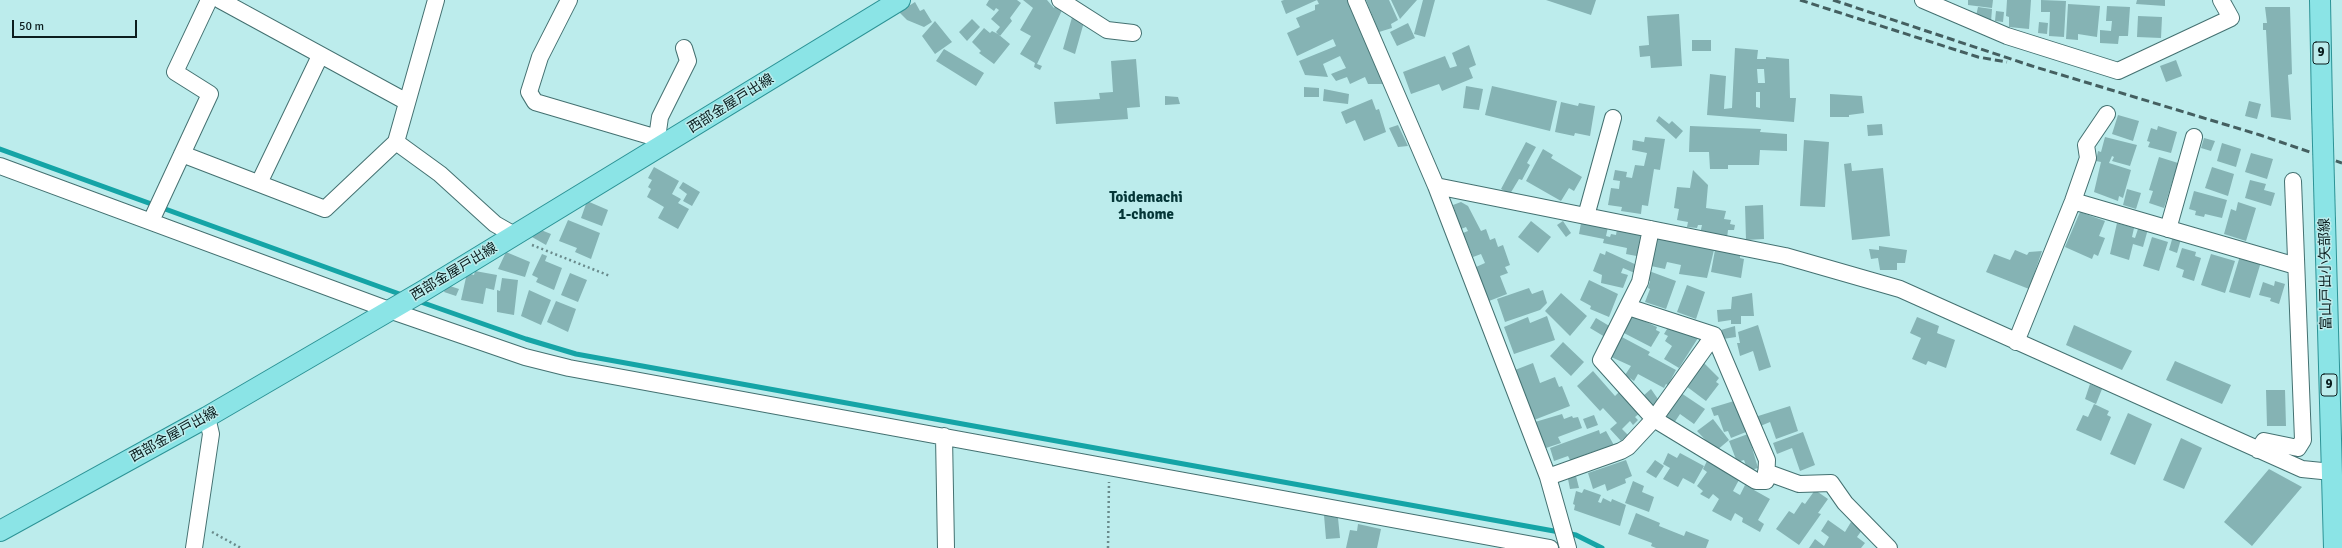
<!DOCTYPE html>
<html>
<head>
<meta charset="utf-8">
<style>
  body { margin:0 }
  #map { position:relative; width:2342px; height:548px; overflow:hidden; background:#bcecec; font-family:Signika,sans-serif }
  canvas { display:block }
  .scale { position:absolute; left:12px; top:20px; width:125px; height:18px; box-sizing:border-box; border:2px solid #0b1d1e; border-top:0; padding-left:5px; font-size:12px; line-height:14px; white-space:nowrap; color:#0b1d1e; -webkit-text-stroke:3px #bcecec; paint-order:stroke }
</style>
</head>
<body>
<div id="map">
<canvas width="2342" height="548"></canvas>
<div class="scale">50 m</div>
</div>
<script>
const context = document.querySelector('canvas').getContext('2d');
context.lineJoin = 'round';
const shape = rows => new Path2D(rows.map(r => 'M' + r).join(''));
function stroke(path, color, width, dash) { context.strokeStyle = color; context.lineWidth = width; context.lineCap = dash ? 'butt' : 'round'; context.setLineDash(dash || []); context.stroke(path); }
function paint(path, color) { context.fillStyle = color; context.fill(path, 'evenodd'); }
function write(font, color, halo, rows, align = 'center') {
  context.font = font + ' Signika,"Noto Sans JP",sans-serif'; context.lineWidth = 3; context.setLineDash([]); context.textBaseline = 'middle'; context.strokeStyle = halo; context.fillStyle = color; for (const [text, x, y, turn = 0] of rows) {
    context.save(); context.translate(x, y); context.rotate((+turn || 0) * Math.PI / 180); context.textAlign = isNaN(turn) ? turn : align; if (halo) context.strokeText(text, 0, 0); context.fillText(text, 0, 0); context.restore();
  }
}
stroke(shape([
  [0,149,405,296],
  [418,301,526,339,576,354,1576,535,1602,548]
]), '#15a4a6', 5);
paint(shape([
  [989,0,1017,0,1021,3,1010,18,1012,21,1000,36,996,32,1000,27,991,19,999,10,996,8,994,11,986,5],
  [1023,0,1047,0,1054,8,1057,4,1063,8,1037,64,1042,66,1040,70,1034,67,1035,63,1020,54,1031,36,1020,30,1033,8],
  [1284,0,1347,0,1383,84,1368,84,1365,77,1350,84,1347,77,1336,81,1331,74,1346,68,1340,56,1323,64,1328,77,1305,75,1299,61,1336,46,1333,39,1297,56,1287,33,1300,27,1296,18,1315,10,1315,5,1319,4,1317,0,1286,14,1281,1],
  [1366,0,1389,0,1398,20,1391,24,1392,28,1379,32],
  [1391,0,1417,0,1400,19],
  [1423,0,1435,0,1425,37,1414,34],
  [1546,0,1596,0,1591,15],
  [1968,0,1993,0,1992,8,1968,5],
  [2007,0,2031,0,2029,29,2009,27,2009,17,2006,16],
  [2041,0,2066,1,2064,37,2049,36,2050,12,2041,12],
  [2137,0,2165,0,2165,6,2136,4],
  [915,2,920,11,924,9,932,22,924,27,907,20,899,12],
  [2068,4,2100,6,2097,37,2078,34,2078,40,2066,39],
  [2107,6,2130,7,2128,36,2119,36,2118,44,2100,43,2100,30,2111,31,2112,21,2106,21],
  [1978,7,1992,9,1991,22,1976,16],
  [2265,7,2290,7,2292,74,2288,75,2291,120,2271,117,2266,30,2263,30,2263,23,2267,23],
  [1996,11,2004,12,2003,22,1995,21],
  [1073,14,1084,22,1075,54,1063,49],
  [1679,14,1682,66,1651,68,1650,56,1640,57,1639,46,1649,45,1647,16],
  [2138,16,2162,17,2161,38,2137,37],
  [972,19,980,27,967,41,959,32],
  [935,21,952,42,935,54,922,36],
  [2039,22,2048,23,2047,34,2038,33],
  [1408,23,1415,38,1397,46,1390,32],
  [984,28,990,33,992,31,998,34,1010,44,994,64,979,53,981,51,972,42],
  [1692,40,1711,40,1711,51,1692,51],
  [1469,45,1476,65,1469,68,1473,78,1442,91,1439,84,1411,94,1403,72,1445,56,1450,68,1457,66,1452,53],
  [1735,48,1758,50,1757,59,1766,59,1766,57,1789,59,1790,98,1796,98,1794,122,1707,115,1710,74,1726,76,1724,109,1732,108],
  [1757,69,1764,69,1765,83,1758,83],
  [1756,92,1760,92,1760,108,1756,107],
  [944,49,984,73,976,86,936,61],
  [1136,59,1140,107,1127,108,1128,119,1056,124,1054,102,1100,99,1099,93,1113,92,1111,61],
  [2176,60,2182,76,2166,82,2160,66],
  [1466,86,1483,89,1479,110,1463,108],
  [1492,86,1557,101,1550,131,1485,115],
  [1304,87,1319,88,1319,97,1304,97],
  [1324,89,1349,94,1348,104,1323,101],
  [1830,94,1862,96,1864,113,1849,115,1849,117,1830,117],
  [1165,96,1178,97,1180,104,1165,105],
  [1372,99,1376,110,1379,109,1386,132,1364,141,1355,120,1346,124,1341,112],
  [2249,101,2261,104,2257,119,2245,116],
  [1561,102,1578,106,1579,103,1595,106,1590,136,1575,133,1574,136,1555,132],
  [2118,115,2139,121,2133,141,2112,134],
  [1659,116,1669,124,1672,121,1683,131,1676,139,1656,121],
  [1882,124,1883,135,1868,136,1867,125],
  [1398,125,1408,146,1398,147,1389,128],
  [1690,126,1761,129,1760,132,1787,134,1787,151,1760,150,1759,165,1728,165,1728,169,1710,169,1709,152,1689,152],
  [2158,126,2177,132,2171,153,2148,147,2150,142,2147,141,2151,128,2157,130],
  [1645,137,1665,139,1660,170,1654,169,1648,206,1642,205,1641,214,1621,211,1622,207,1608,205,1611,188,1619,189,1620,181,1613,180,1615,170,1627,172,1626,177,1632,178,1635,165,1644,166,1647,153,1632,150,1633,140,1644,142],
  [2105,137,2137,145,2130,166,2112,161,2114,157,2112,156,2109,163,2131,170,2123,198,2119,196,2118,201,2094,192,2101,162,2096,161,2098,151,2101,152],
  [2204,138,2215,141,2211,151,2201,148],
  [1804,140,1829,142,1825,207,1800,206],
  [1526,142,1536,147,1527,163,1530,165,1522,180,1519,179,1510,194,1501,189],
  [2222,143,2241,149,2236,167,2217,161],
  [1543,149,1553,155,1551,158,1582,177,1574,191,1569,188,1561,201,1526,181],
  [2251,153,2273,159,2267,179,2245,172],
  [2159,157,2178,163,2164,208,2149,203,2153,191,2149,190],
  [1851,163,1852,171,1883,168,1890,236,1852,240,1844,164],
  [654,167,679,181,672,194,681,199,678,203,689,209,678,229,658,218,664,207,647,197,651,189,648,187,652,180,648,178],
  [2212,167,2234,174,2228,196,2205,188],
  [1693,170,1708,185,1706,208,1726,211,1724,219,1731,220,1730,224,1735,225,1734,230,1728,230,1727,238,1700,234,1702,225,1698,225,1697,228,1687,227,1688,222,1677,220,1679,209,1674,208,1677,187,1690,188],
  [2250,180,2266,184,2264,190,2275,193,2271,206,2245,198],
  [683,182,700,192,692,206,683,201,687,194,679,188],
  [2127,189,2141,193,2136,209,2123,205],
  [2194,191,2227,200,2222,218,2205,214,2204,217,2195,215,2196,211,2189,209],
  [587,201,608,210,602,226,581,218],
  [1461,202,1468,206,1481,231,1486,229,1490,240,1495,238,1498,247,1503,245,1510,265,1505,267,1508,273,1500,276,1507,294,1489,301,1476,267,1485,263,1481,254,1473,257,1463,233,1468,231,1466,227,1461,229,1453,205],
  [2238,202,2256,208,2246,241,2224,234,2231,209,2236,211],
  [1763,205,1764,239,1746,240,1745,206],
  [2080,212,2105,221,2099,236,2105,238,2098,256,2094,254,2092,259,2065,247],
  [568,220,600,233,591,259,575,252,577,248,559,241],
  [1531,221,1551,237,1538,253,1518,237],
  [1563,221,1571,233,1566,237,1557,225],
  [1581,223,1608,227,1606,236,1610,237,1611,234,1616,235,1617,229,1646,236,1642,257,1626,254,1627,248,1603,243,1604,239,1579,234],
  [2117,223,2134,228,2132,237,2135,238,2139,226,2148,229,2143,247,2133,244,2129,260,2110,254],
  [541,230,551,234,546,245,532,237],
  [2173,236,2181,239,2177,253,2169,250],
  [1657,237,1714,250,1707,278,1679,274,1681,265,1667,262,1665,269,1651,266],
  [2152,237,2168,242,2159,271,2143,266],
  [1879,246,1907,250,1905,263,1897,263,1897,270,1880,270,1878,258,1871,259,1869,249,1879,250],
  [2182,248,2196,252,2195,256,2201,258,2194,281,2182,277,2184,270,2176,267],
  [1715,250,1740,254,1740,258,1744,259,1741,278,1711,272],
  [2015,250,2027,255,2029,252,2042,251,2029,289,1986,272,1994,254,2010,260],
  [1606,251,1639,266,1637,274,1623,268,1621,273,1628,275,1623,288,1601,283,1602,275,1593,271,1600,253,1605,255],
  [506,252,530,262,525,277,498,269],
  [542,254,547,256,545,261,562,268,554,290,536,282,538,278,532,275],
  [2211,254,2235,261,2225,293,2201,285],
  [2240,256,2261,262,2250,298,2229,292],
  [475,271,497,275,494,290,486,288,483,304,461,300,467,273,474,275],
  [1649,271,1676,281,1666,309,1645,302,1650,289,1648,288,1650,281,1646,280],
  [570,273,587,280,578,302,561,295],
  [502,278,518,280,514,315,497,312,497,290,500,291],
  [1589,280,1618,294,1609,317,1590,309,1591,306,1580,300],
  [2275,281,2285,284,2279,304,2270,301,2271,298,2259,295,2263,282,2274,286],
  [447,285,459,289,456,296,444,292],
  [1687,285,1705,292,1696,319,1677,312],
  [1529,288,1532,294,1543,290,1547,303,1540,310,1505,322,1497,299],
  [529,290,551,300,541,325,521,316],
  [1561,293,1587,316,1570,336,1545,311],
  [1752,293,1754,316,1741,316,1741,324,1731,324,1731,320,1718,322,1717,310,1731,309,1732,297],
  [556,301,576,309,568,332,547,322],
  [1631,315,1657,327,1656,330,1660,332,1651,347,1622,332],
  [1547,316,1555,340,1514,354,1504,327,1528,317,1530,323],
  [1917,317,1939,326,1937,333,1955,340,1946,368,1928,361,1926,365,1912,359,1921,338,1910,333],
  [1596,318,1611,327,1605,337,1590,328],
  [1670,324,1698,338,1679,368,1664,359,1672,346,1665,341,1668,336,1664,334],
  [1758,325,1771,367,1759,371,1753,351,1740,356,1737,343,1740,343,1738,332],
  [2074,325,2132,351,2122,370,2066,345],
  [1735,326,1736,337,1723,339,1721,330],
  [1620,336,1650,352,1648,355,1676,370,1668,385,1666,384,1664,388,1638,374,1634,381,1625,375,1631,366,1609,356],
  [1563,342,1584,362,1571,376,1550,356],
  [2175,361,2231,385,2222,404,2166,380],
  [1533,363,1540,383,1555,377,1559,387,1562,386,1570,406,1534,420,1515,370],
  [1704,363,1719,378,1716,382,1719,384,1706,401,1686,386],
  [1593,371,1615,396,1621,390,1641,412,1635,417,1638,420,1633,425,1630,421,1622,429,1628,435,1621,441,1610,429,1617,423,1603,408,1600,411,1577,386],
  [2090,384,2102,389,2096,404,2085,399],
  [1651,389,1660,402,1652,408,1643,396],
  [2266,390,2285,390,2286,426,2267,426],
  [1681,393,1705,409,1694,424,1680,414,1674,423,1665,417],
  [1734,401,1746,432,1731,438,1728,431,1724,432,1718,415,1714,416,1711,408],
  [2094,404,2109,411,2107,415,2111,417,2101,441,2076,430,2083,415,2088,417],
  [1790,406,1798,431,1776,439,1770,422,1758,427,1755,417],
  [2128,413,2152,424,2135,465,2110,454],
  [1562,414,1564,419,1572,416,1573,418,1578,417,1582,428,1558,437,1561,443,1546,448,1535,422],
  [1594,415,1598,425,1587,429,1583,419],
  [1713,419,1729,440,1716,451,1697,431],
  [1599,430,1600,434,1606,431,1615,447,1603,453,1601,449,1584,455,1585,458,1571,462,1568,456,1554,461,1550,448],
  [1803,432,1815,465,1800,471,1792,448,1777,454,1773,443],
  [1748,434,1758,468,1748,471,1744,460,1737,462,1729,441],
  [2181,438,2202,448,2184,489,2163,480],
  [1668,453,1677,458,1680,453,1704,466,1694,484,1683,478,1678,487,1663,479,1670,468,1663,464],
  [1708,459,1740,478,1733,491,1740,495,1745,485,1770,499,1758,520,1764,524,1760,532,1742,522,1743,518,1735,513,1731,521,1712,511,1719,499,1713,494,1709,499,1700,494,1703,491,1697,486,1707,472,1703,469],
  [1626,460,1632,476,1625,479,1626,483,1607,491,1605,484,1593,489,1588,473],
  [1655,460,1664,466,1656,478,1646,472],
  [2269,469,2302,487,2252,546,2224,522],
  [1576,476,1579,488,1570,489,1568,479],
  [1633,481,1644,486,1642,492,1654,497,1649,512,1625,503],
  [1584,489,1601,495,1598,502,1601,503,1603,498,1611,502,1612,499,1626,505,1620,526,1574,510,1575,505,1573,504,1576,491,1582,493],
  [1815,490,1828,499,1818,513,1821,514,1799,545,1776,529,1789,511,1794,514,1802,502,1805,504],
  [1636,513,1660,523,1659,526,1684,536,1686,531,1709,540,1706,548,1656,548,1651,546,1652,543,1628,534],
  [1324,515,1338,518,1340,538,1326,539],
  [1828,520,1845,532,1851,522,1862,530,1857,537,1865,543,1861,548,1809,548,1815,539,1824,546,1829,537,1821,531],
  [1358,524,1381,529,1377,548,1346,548,1350,530,1357,531]
]), '#85b3b4');
const minor = shape([
  [220,0,407,102],
  [436,0,396,142,440,174,495,224,516,236],
  [569,0,540,57,529,92,535,102,657,138,661,146],
  [1060,0,1107,30,1133,33],
  [1356,0,1436,186,1548,477,1568,548],
  [1923,0,2007,36,2118,71,2231,18,2221,0],
  [657,138,660,117,688,61,684,48],
  [182,154,325,209,396,142],
  [0,166,389,310,525,357,569,368,1550,548],
  [259,183,320,56],
  [1436,186,1785,256,1900,289,2302,469,2332,472],
  [2073,201,2296,266],
  [1586,216,1613,118],
  [151,221,210,94,175,72,209,0],
  [2168,229,2194,137],
  [1628,307,1714,335,1767,460,1766,481,1756,481,1654,419,1601,360,1640,282,1651,229],
  [2016,342,2073,201,2088,158,2086,145,2107,114],
  [944,436,946,548],
  [2258,450,2264,441,2298,448,2303,440,2293,181],
  [1766,472,1799,484,1831,483,1845,503,1889,548],
  [1548,477,1621,451,1628,447,1654,419,1714,335],
  [194,548,211,434,207,417]
]);
const major = shape([
  [2320,0,2322,107],
  [2325,221,2334,548],
  [0,531,207,417,423,291,900,0]
]);
stroke(minor, '#447171', 18);
stroke(major, '#2c9396', 22);
stroke(shape([
  [532,245,610,276],
  [212,532,241,548],
  [1108,548,1109,482]
]), '#698a8b', 2.5, [2, 3]);
stroke(minor, '#fff', 16);
stroke(major, '#8be4e6', 20);
stroke(shape([
  [1800,0,1978,57,2007,62],
  [1833,0,2032,66,2260,135,2342,163]
]), '#445f60', 3, [8, 4]);
const majorBridge = shape([
  [2322,107,2325,221]
]);
stroke(majorBridge, '#2c9396', 22, []);
stroke(majorBridge, '#8be4e6', 20);
for (const [x, y, w] of [
  [2321,53,16],
  [2329,385,16]
]) { const box = new Path2D(); box.roundRect(x - w / 2, y - 11, w, 22, 3); context.fillStyle = '#bcecec'; context.fill(box); stroke(box, '#0b1d1e', 1); }
write('bold 13px', '#0b1d1e', null, [
  ["9",2321,53],
  ["9",2329,385]
]);
write('14px', '#0b1d1e', '#bcecec', [
  ["西部金屋戸出線",731,104,-32],
  ["西部金屋戸出線",454,272,-31],
  ["富山戸出小矢部線",2326,274,-91],
  ["西部金屋戸出線",174,435,-29]
]);
write('bold 15px', '#043637', '#bcecec', [
  ["Toidemachi",1146,198],
  ["1-chome",1146,215]
]);
</script>
</body>
</html>
